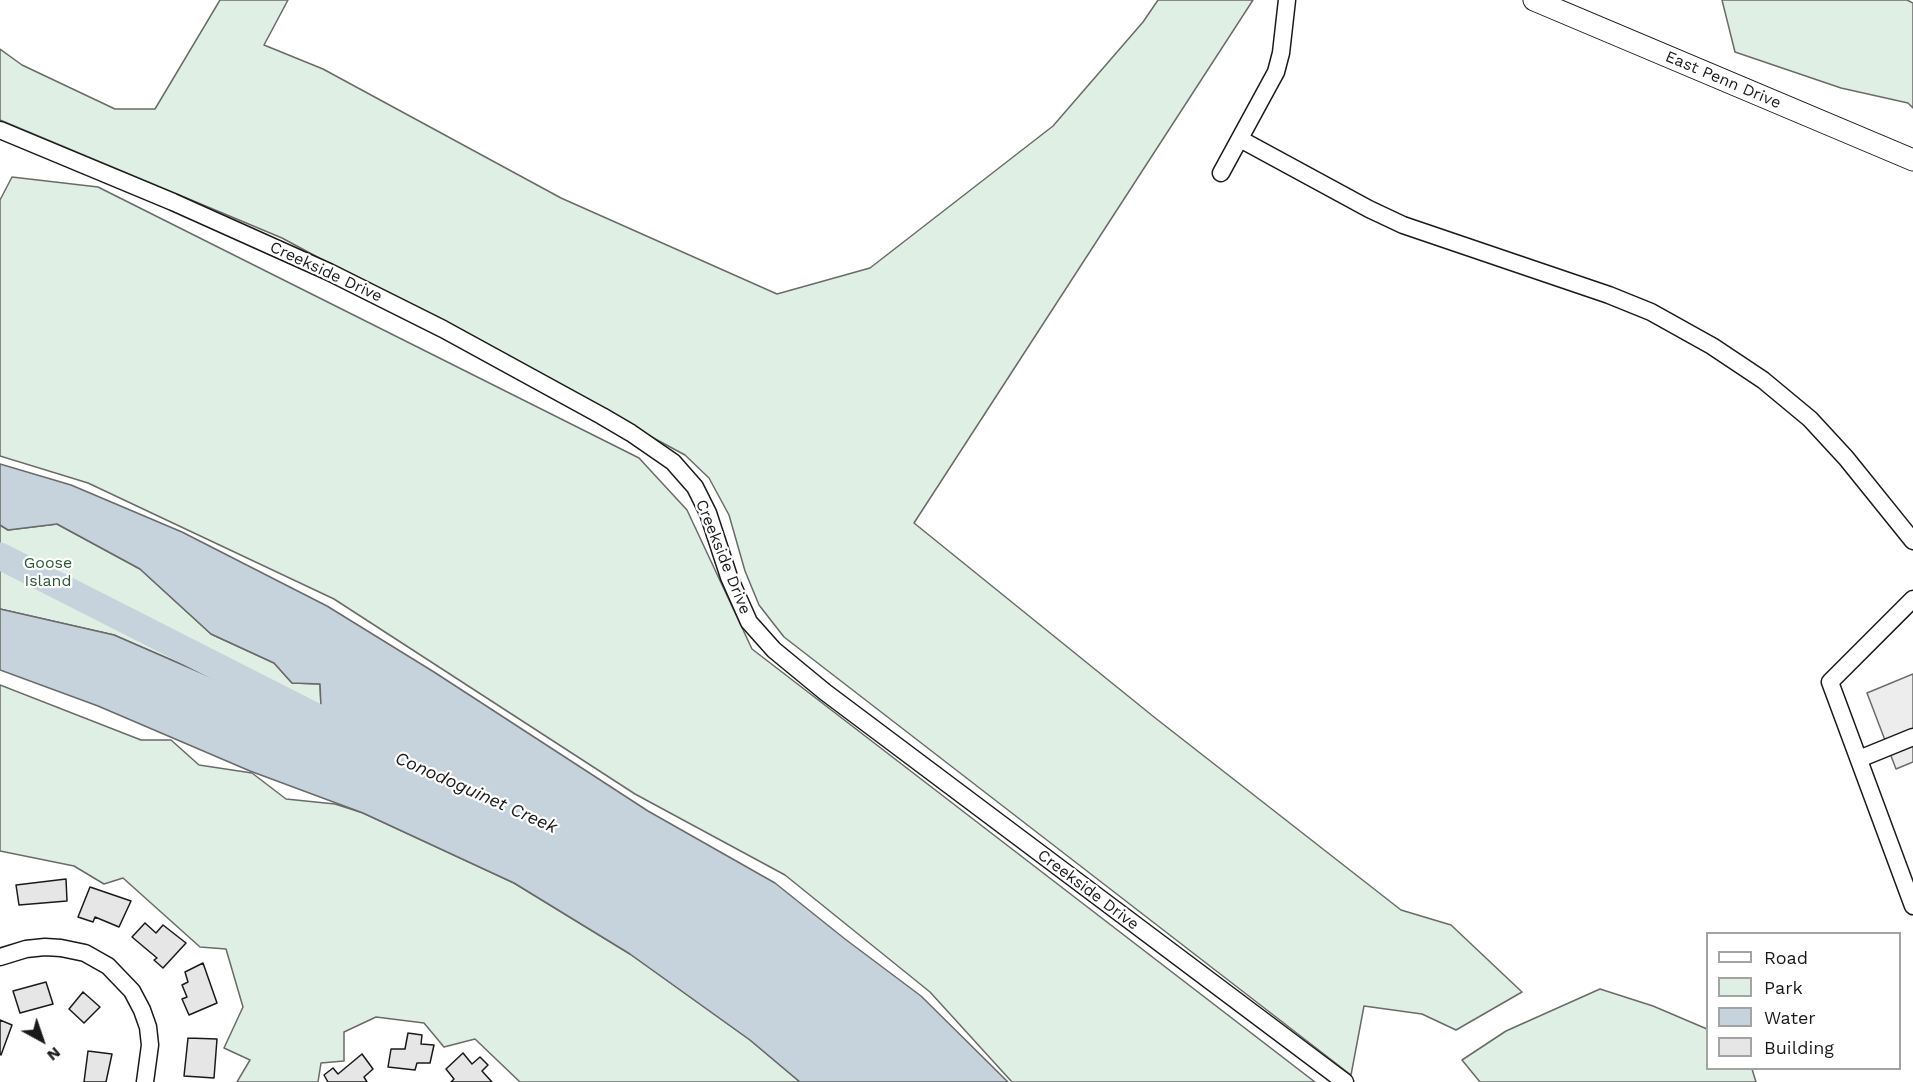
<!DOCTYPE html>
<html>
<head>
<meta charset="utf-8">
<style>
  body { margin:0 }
  #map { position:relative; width:1913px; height:1082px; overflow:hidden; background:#fff; font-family:"Work Sans",sans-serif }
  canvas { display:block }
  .legend { position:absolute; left:1706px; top:932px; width:195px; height:138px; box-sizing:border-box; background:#fff; border:2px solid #a3a3a3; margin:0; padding:8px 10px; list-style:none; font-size:18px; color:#1a1a1a }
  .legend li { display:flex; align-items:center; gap:12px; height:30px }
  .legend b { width:30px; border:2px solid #a3a3a3 }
  .north { position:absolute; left:12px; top:1010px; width:60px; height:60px; -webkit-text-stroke:4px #fff; paint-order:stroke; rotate:140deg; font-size:16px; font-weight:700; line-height:24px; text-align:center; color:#1a1a1a }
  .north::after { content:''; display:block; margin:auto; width:21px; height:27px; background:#1a1a1a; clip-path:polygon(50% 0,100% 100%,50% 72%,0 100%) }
</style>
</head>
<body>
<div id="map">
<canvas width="1913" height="1082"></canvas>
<ul class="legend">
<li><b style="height:8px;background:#fff"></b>Road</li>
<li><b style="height:16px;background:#e0efe3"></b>Park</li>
<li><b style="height:16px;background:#c6d2dc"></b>Water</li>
<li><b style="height:16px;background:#e6e6e6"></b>Building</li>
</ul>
<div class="north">N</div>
</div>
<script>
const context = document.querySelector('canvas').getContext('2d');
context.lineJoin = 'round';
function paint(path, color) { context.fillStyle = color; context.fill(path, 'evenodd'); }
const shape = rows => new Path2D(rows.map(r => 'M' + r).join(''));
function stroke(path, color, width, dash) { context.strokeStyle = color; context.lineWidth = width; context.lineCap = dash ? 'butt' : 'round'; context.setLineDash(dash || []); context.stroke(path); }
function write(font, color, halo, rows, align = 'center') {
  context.font = font + ' "Work Sans",sans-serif'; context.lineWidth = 4.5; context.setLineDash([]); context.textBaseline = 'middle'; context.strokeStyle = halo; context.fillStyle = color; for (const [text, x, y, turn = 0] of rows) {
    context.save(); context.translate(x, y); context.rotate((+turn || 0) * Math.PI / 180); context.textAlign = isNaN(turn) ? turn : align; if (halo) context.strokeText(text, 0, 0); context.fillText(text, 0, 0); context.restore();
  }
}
const green = shape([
  [220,0,288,0,264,45,323,69,561,198,777,294,870,268,1053,126,1143,22,1158,0,1253,0,914,523,1154,717,1401,910,1451,925,1522,992,1456,1030,1422,1014,1364,1006,1351,1075,784,637,759,605,745,571,729,515,709,478,685,455,282,238,0,120,0,49,22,65,115,109,155,109,220,0],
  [1722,0,1907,0,1913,3,1913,108,1908,103,1841,88,1735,52,1722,0],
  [12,177,98,187,639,458,687,510,752,649,1315,1082,1012,1082,930,992,785,875,635,794,334,599,88,483,0,456,0,200,12,177],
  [57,524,140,569,211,634,274,663,292,683,320,684,321,707,307,719,114,635,0,609,0,525,8,530,57,524],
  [0,685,141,740,171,740,199,765,252,773,286,799,335,804,363,813,514,883,630,954,750,1040,800,1082,520,1082,475,1039,444,1047,424,1023,376,1017,344,1032,344,1061,321,1063,318,1082,237,1082,250,1060,224,1048,243,1007,226,949,200,947,123,878,104,884,74,866,0,851,0,685],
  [1600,989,1653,1006,1707,1029,1708,1068,1752,1069,1756,1082,1480,1082,1462,1060,1506,1031,1600,989]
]);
paint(green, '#e0efe3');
stroke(green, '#6a6a6a', 1.5);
const parking = shape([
  [1913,674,1913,762,1896,769,1867,693,1913,674]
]);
paint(parking, '#ededed');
stroke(parking, '#6a6a6a', 1.5);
const water = shape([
  [0,464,71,485,182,532,327,606,434,672,648,811,775,883,845,939,921,996,1008,1082,800,1082,750,1040,630,954,514,883,363,813,250,771,98,706,0,670,0,609,114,635,307,719,321,707,320,684,292,683,274,663,211,634,140,569,57,524,8,530,0,525,0,464]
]);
paint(water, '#c6d2dc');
stroke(water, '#6a6a6a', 1.5);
stroke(shape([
  [0,556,344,731]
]), '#c6d2dc', 27);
const building = shape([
  [66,879,67,901,19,905,16,885,66,879],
  [90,887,131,901,119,927,95,917,93,922,78,917,90,887],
  [145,923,156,933,163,925,186,943,163,968,154,960,157,958,132,937,145,923],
  [203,963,217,1003,189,1015,182,999,187,997,182,985,188,982,185,972,203,963],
  [46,982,53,1004,20,1013,13,991,46,982],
  [83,992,100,1007,84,1023,69,1009,83,992],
  [0,1020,12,1025,1,1055,0,1054,0,1020],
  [408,1033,422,1035,421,1044,434,1045,430,1063,417,1063,415,1070,388,1067,391,1049,405,1049,408,1033],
  [188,1038,217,1039,214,1078,184,1076,188,1038],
  [88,1051,112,1054,106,1082,84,1082,88,1051],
  [463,1053,472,1064,480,1057,488,1065,482,1071,492,1082,451,1082,454,1079,446,1069,463,1053],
  [362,1054,373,1069,364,1077,367,1082,328,1082,324,1075,333,1068,338,1074,362,1054]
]);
paint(building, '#e6e6e6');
stroke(building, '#1a1a1a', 1.5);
const minor = shape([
  [0,130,173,202,329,272,443,329,602,416,631,433,673,462,695,487,708,513,729,577,749,622,774,650,825,692,1345,1082],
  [1240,139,1369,209,1403,225,1609,295,1651,312,1712,346,1763,380,1810,419,1846,458,1913,541],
  [1221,173,1276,72,1281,53,1287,0],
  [1913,599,1830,682,1913,906],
  [1859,759,1913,737],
  [0,957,26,949,45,947,61,948,85,953,108,966,132,991,142,1010,148,1027,150,1045,145,1082]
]);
const major = shape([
  [1534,0,1913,160]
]);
stroke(minor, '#1a1a1a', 19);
stroke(major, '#1a1a1a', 23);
stroke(minor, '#fff', 16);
stroke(major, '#fff', 21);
write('16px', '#1a1a1a', '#fff', [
  ["East Penn Drive",1723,80,23],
  ["Creekside Drive",326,272,25],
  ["Creekside Drive",723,557,68],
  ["Creekside Drive",1088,890,37]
]);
write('16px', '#2b5a34', '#fff', [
  ["Goose",48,563],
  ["Island",48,581]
]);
write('italic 18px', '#1a1a1a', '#fff', [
  ["Conodoguinet Creek",476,793,24]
]);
</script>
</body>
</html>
